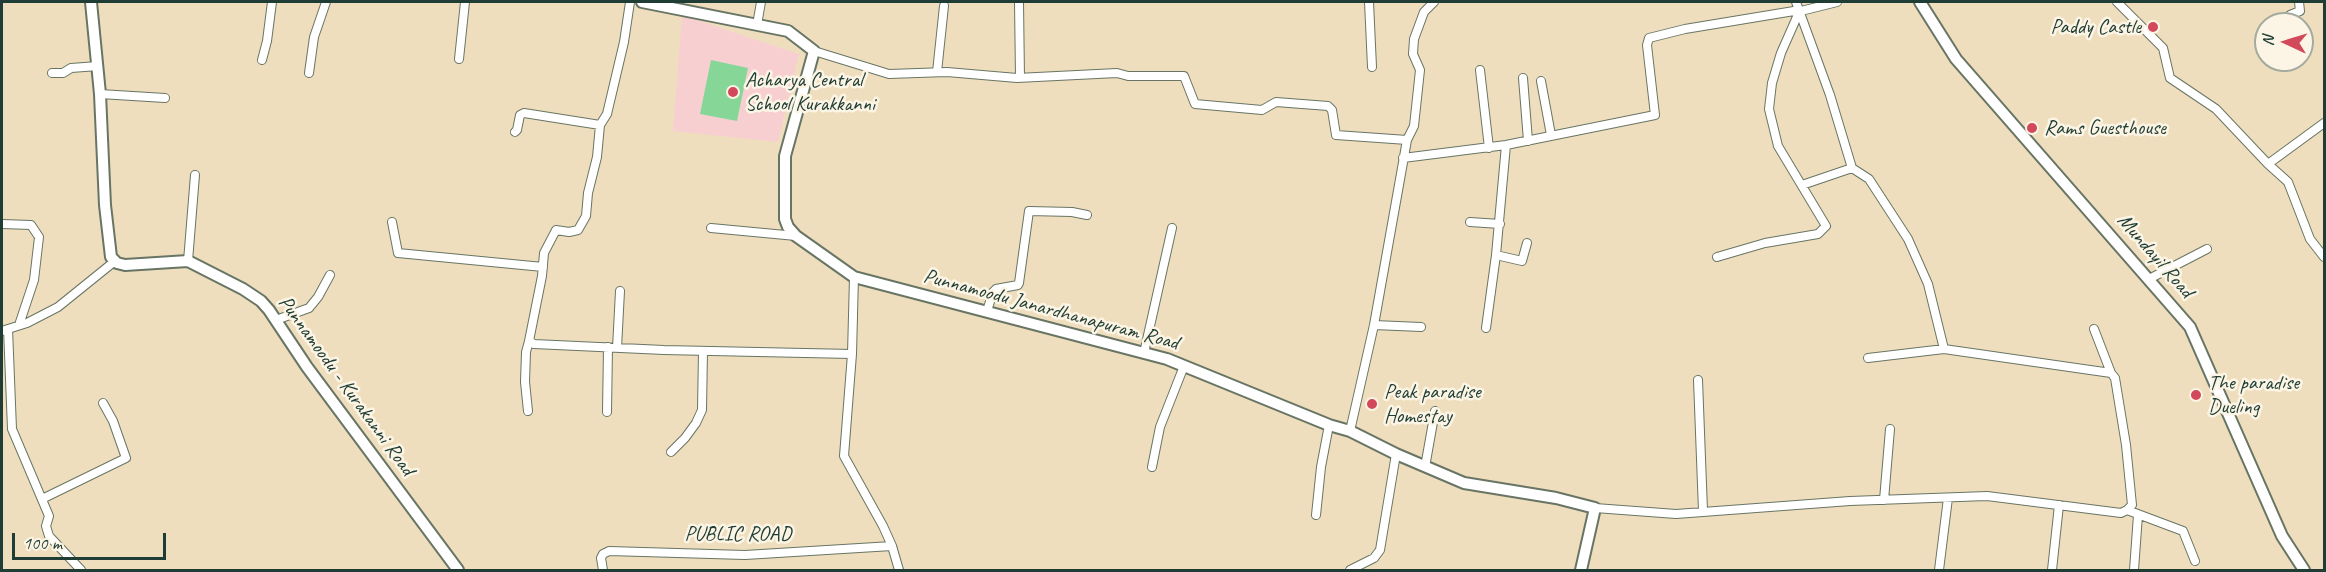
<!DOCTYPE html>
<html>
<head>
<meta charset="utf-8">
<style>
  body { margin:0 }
  #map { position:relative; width:2326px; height:572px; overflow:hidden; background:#efdebd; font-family:Caveat,sans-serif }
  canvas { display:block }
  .frame { position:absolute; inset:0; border:3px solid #1f3d34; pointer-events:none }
  .north { position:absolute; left:2254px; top:12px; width:60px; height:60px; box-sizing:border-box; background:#fcf5e5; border:2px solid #a4ab9e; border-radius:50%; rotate:274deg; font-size:16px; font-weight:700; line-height:24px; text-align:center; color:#1f3d34 }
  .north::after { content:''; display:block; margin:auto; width:21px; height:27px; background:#d1495b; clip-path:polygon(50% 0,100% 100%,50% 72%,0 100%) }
  .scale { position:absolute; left:12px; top:533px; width:154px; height:27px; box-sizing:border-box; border:3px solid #1f3d34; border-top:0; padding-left:8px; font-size:18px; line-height:21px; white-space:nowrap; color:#1f3d34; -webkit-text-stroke:4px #fcf5e5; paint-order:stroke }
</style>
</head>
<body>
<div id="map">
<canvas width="2326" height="572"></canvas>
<div class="frame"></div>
<div class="north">N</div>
<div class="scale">100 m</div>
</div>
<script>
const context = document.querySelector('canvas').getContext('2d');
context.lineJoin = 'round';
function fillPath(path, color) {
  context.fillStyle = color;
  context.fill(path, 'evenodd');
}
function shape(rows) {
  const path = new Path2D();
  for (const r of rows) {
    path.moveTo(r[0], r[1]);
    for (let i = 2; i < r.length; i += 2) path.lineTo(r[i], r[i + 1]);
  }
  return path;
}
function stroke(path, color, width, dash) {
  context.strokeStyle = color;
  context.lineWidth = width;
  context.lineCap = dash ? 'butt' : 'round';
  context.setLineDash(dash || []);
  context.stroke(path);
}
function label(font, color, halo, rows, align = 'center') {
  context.font = font + ' Caveat,sans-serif';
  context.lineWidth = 5;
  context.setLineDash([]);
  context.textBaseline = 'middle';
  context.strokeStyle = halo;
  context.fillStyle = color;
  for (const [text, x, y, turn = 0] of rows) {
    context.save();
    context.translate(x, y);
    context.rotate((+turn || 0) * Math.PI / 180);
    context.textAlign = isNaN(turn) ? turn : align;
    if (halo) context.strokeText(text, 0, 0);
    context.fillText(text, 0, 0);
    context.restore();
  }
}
const built = shape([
  [682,15,799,54,778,142,673,131]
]);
const green = shape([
  [711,60,748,68,737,121,700,114]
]);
const street = shape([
  [630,2,624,42,607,114,600,125,597,157,588,193,586,216,578,230,569,232,556,230,544,253,542,276,529,341,534,344,664,350,852,354],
  [1019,2,1020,78],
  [1369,2,1372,67],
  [1796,2,1830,95,1852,168,1869,179,1908,239,1928,284,1944,349,2111,373,2115,378,2126,445,2132,505,2127,510],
  [2117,2,2163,48,2170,78,2216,109,2268,164,2324,123],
  [1801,11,1837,2],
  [2290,15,2300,11,2299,2],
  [757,25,761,2],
  [814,51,889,74,947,72,1017,78,1117,73,1128,76,1184,76,1195,104,1262,110,1276,102,1328,106,1332,110,1336,135,1407,140],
  [459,59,465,2],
  [262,60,267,41,272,2],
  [1480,70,1489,148],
  [937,72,944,6],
  [52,73,63,73,71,68,98,66],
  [309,73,314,37,326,2],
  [1523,78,1528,141],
  [1541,81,1551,135],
  [100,94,165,98],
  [515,132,517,130,520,115,524,113,600,125],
  [1403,158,1506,145,1655,115,1647,45,1649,38,1685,29,1800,10],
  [2268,164,2288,182,2310,239,2324,257],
  [1802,185,1852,168],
  [392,222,398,253,543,267],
  [1470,222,1500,224],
  [2,224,31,225,39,237,34,280,19,325],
  [711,228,796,236],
  [1496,255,1522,261,1527,243],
  [1717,257,1765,243,1818,234,1826,226,1778,146,1769,109,1772,83,1781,53,1800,10],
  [188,261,195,175],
  [854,277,852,354,844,456,883,526,892,546,899,570],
  [2149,279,2207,249],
  [987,311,993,292,996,289,1018,285,1019,283,1029,211,1072,212,1087,215],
  [276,320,309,308,318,297,330,275],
  [1374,325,1421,327],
  [1486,328,1496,255,1506,145],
  [8,329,27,323,58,307,115,261],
  [2094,329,2111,373],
  [2,331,8,329,12,429,49,516,46,526,49,536,81,570],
  [617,348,620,291],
  [1144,353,1172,228],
  [1868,358,1944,349],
  [1698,380,1703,511],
  [528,411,525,382,526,352,529,341],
  [607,412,608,347],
  [1350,431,1374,325,1407,140,1414,126,1420,70,1413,54,1414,39,1424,12,1434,2],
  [671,452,685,438,696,423,702,410,703,351],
  [1152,467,1160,427,1184,366],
  [1425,467,1435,411],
  [42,499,126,458,113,421,103,403],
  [1884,500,1890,429],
  [1595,508,1676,514,1850,501,1987,496,2121,513,2127,510,2183,531,2195,561],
  [1316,515,1321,467,1329,425],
  [603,570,601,558,603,554,609,551,745,555,892,546],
  [1350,570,1374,558,1380,550,1396,454],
  [1939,570,1948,498],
  [2052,570,2059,505],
  [2134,570,2138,515]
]);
const secondary = shape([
  [91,2,100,94,105,205,111,257,117,263,125,265,188,261,243,289,261,301,269,310,307,367,458,570],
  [642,2,788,31,814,51,785,156,785,219,788,227,796,236,854,277,1167,359,1329,425,1350,431,1396,454,1464,483,1556,498,1595,508,1581,570],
  [1920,2,1956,59,2190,327,2282,536,2304,570]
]);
const markers = [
  [2153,27,6,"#d1495b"],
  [733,92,6,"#d1495b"],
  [2032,128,6,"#d1495b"],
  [2196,395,6,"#d1495b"],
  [1372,404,6,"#d1495b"]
];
const poiNames = [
  ["Paddy Castle",2141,27,"right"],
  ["Acharya Central",745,80],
  ["School Kurakkanni",745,104],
  ["Rams Guesthouse",2044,128],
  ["The paradise",2208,383],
  ["Dueling",2208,407],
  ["Peak paradise",1384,392],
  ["Homestay",1384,416]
];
const streetNames = [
  ["Mundayil Road",2155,256,49],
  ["Punnamoodu Janardhanapuram Road",1051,310,15],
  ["Punnamoodu - Kurakanni Road",346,386,54],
  ["PUBLIC ROAD",738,534]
];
fillPath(built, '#f7cfd1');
fillPath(green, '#86d797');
stroke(street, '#687564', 10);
stroke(secondary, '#687564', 14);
stroke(street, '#fff', 8);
stroke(secondary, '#fff', 10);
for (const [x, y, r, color] of markers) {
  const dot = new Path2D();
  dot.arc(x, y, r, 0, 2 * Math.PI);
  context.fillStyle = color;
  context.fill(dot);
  stroke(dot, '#fcf5e5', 2);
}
label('21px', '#1f3d34', '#fcf5e5', poiNames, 'left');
label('21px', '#1f3d34', '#fcf5e5', streetNames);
</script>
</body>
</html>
